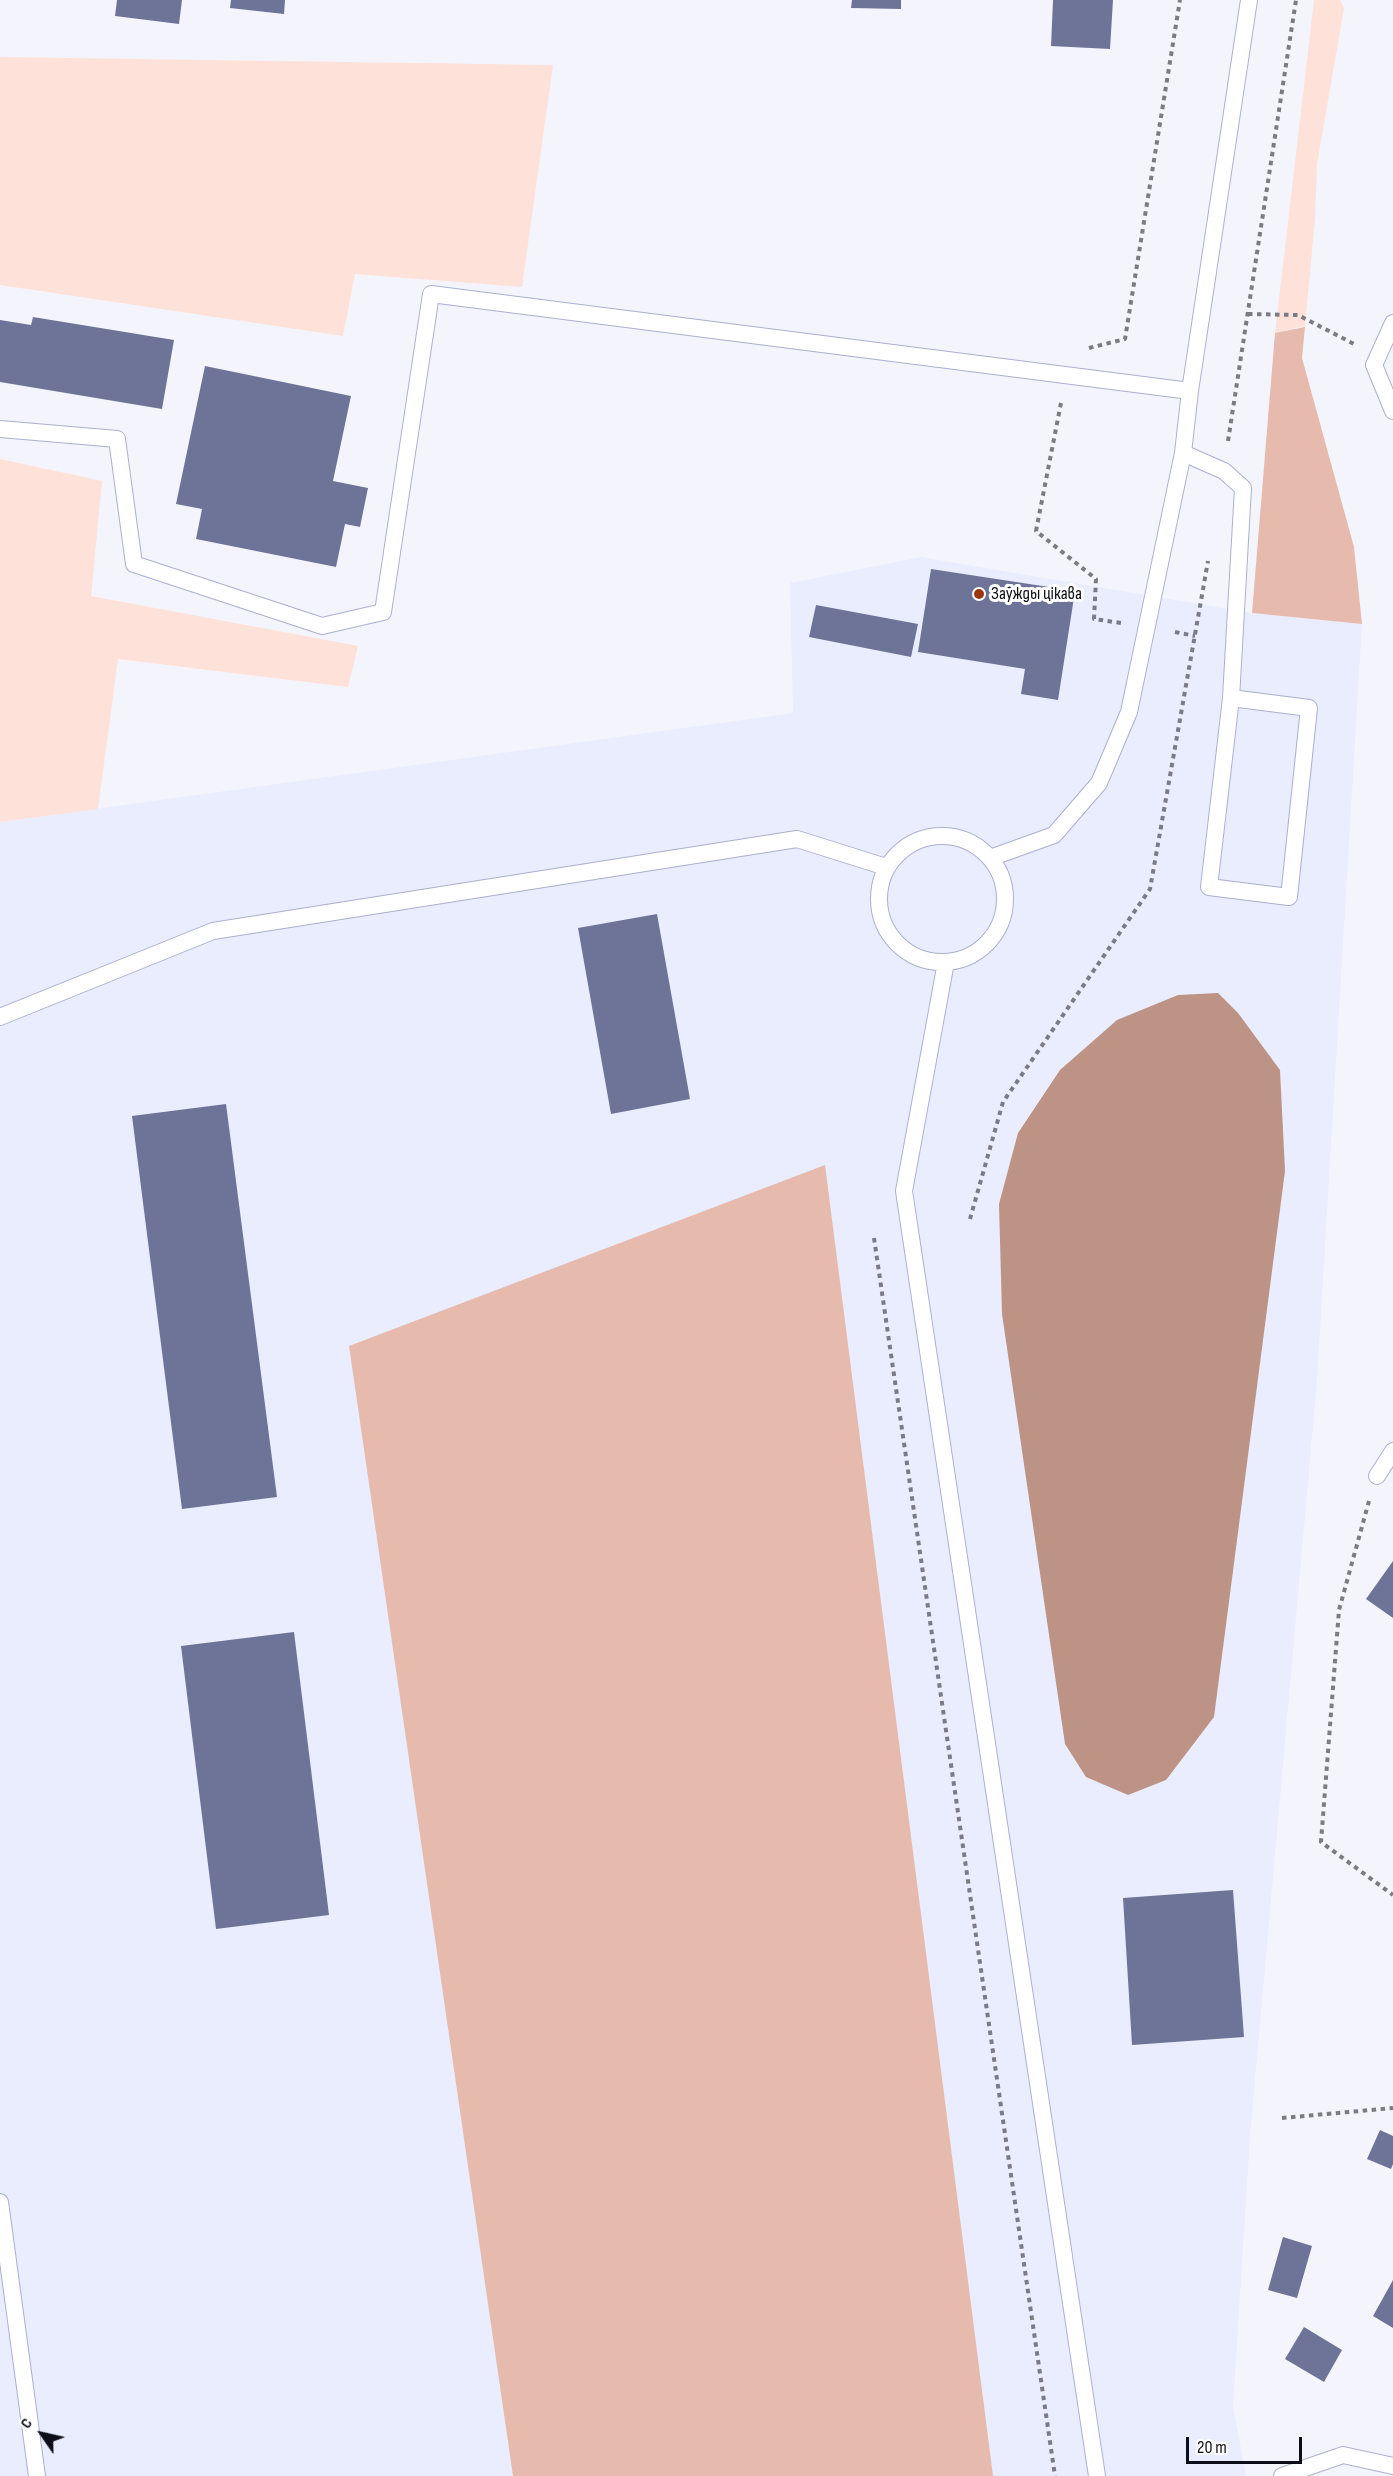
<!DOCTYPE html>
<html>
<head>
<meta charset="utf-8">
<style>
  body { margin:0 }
  #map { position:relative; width:1393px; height:2476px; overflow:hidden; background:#f4f5fc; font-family:"Sofia Sans Condensed",sans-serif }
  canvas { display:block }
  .north { position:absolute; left:12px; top:2404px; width:60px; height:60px; -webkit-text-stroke:4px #fff; paint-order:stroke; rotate:304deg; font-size:16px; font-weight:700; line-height:24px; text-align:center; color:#0d0e19 }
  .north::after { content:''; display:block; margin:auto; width:21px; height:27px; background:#0d0e19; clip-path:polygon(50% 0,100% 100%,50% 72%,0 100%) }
  .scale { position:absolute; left:1186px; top:2437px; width:116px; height:27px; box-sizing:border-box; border:3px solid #0d0e19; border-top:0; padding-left:8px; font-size:18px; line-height:21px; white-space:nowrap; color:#0d0e19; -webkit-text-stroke:4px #fff; paint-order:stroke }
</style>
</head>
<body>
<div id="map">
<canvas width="1393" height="2476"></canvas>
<div class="north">С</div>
<div class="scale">20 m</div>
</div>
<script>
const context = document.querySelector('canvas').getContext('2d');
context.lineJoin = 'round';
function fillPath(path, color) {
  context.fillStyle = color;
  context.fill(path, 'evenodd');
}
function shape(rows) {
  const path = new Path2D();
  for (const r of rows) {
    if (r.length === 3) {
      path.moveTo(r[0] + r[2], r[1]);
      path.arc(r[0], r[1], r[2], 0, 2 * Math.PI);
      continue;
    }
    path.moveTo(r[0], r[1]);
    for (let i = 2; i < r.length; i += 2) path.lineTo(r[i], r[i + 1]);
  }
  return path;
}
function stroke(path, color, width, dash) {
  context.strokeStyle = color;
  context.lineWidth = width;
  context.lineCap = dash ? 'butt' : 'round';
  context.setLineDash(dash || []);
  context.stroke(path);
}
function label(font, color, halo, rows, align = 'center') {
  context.font = font + ' "Sofia Sans Condensed",sans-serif';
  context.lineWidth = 6;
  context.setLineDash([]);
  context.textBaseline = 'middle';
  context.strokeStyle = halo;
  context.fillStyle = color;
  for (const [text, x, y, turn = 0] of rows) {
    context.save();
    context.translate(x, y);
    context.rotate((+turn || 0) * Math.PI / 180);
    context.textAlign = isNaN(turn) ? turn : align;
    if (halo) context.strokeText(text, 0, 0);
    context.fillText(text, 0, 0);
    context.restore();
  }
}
const built = shape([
  [921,557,1252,613,1362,624,1317,1381,1250,2137,1233,2406,1246,2476,0,2476,0,822,793,713,790,583]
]);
const green = shape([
  [1314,0,1340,0,1344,8,1317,164,1315,219,1305,326,1275,333],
  [0,57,553,65,522,287,355,274,343,336,0,285],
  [0,459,102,481,91,596,358,646,348,687,118,659,98,809,0,822]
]);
const forest = shape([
  [1305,327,1302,358,1354,547,1362,624,1252,613,1275,333],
  [825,1165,993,2476,513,2476,349,1346]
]);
const water = shape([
  [1218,993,1238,1013,1280,1070,1285,1171,1214,1717,1166,1780,1128,1795,1086,1777,1065,1744,1002,1314,999,1204,1018,1133,1060,1070,1117,1020,1178,995]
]);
const building = shape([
  [117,0,182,0,179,24,115,16],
  [231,0,285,0,284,14,230,8],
  [852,0,901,0,901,9,851,8],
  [1053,0,1113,0,1110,49,1051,46],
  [33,317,174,340,162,409,0,382,0,320,31,325],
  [205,366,351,396,333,481,368,488,360,527,345,524,336,567,196,539,202,509,176,504],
  [931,569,1075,591,1058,700,1021,694,1025,669,918,652],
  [816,605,918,624,911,657,809,637],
  [657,914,690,1099,611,1114,578,928],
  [226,1104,277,1497,182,1509,132,1116],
  [1393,1561,1393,1618,1366,1599],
  [294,1632,329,1915,216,1929,181,1646],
  [1233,1890,1244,2037,1132,2045,1123,1898],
  [1380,2130,1393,2136,1393,2164,1391,2169,1367,2159],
  [1283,2237,1312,2246,1297,2298,1268,2290],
  [1393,2280,1393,2328,1373,2316],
  [1304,2327,1342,2350,1324,2382,1285,2359]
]);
const path = shape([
  [1248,314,1298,315,1354,344],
  [1089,348,1125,339,1180,0],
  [1061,403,1036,531,1096,579,1094,619,1121,623],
  [1228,441,1296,0],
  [1175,632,1195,636],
  [970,1219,1003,1102,1150,889,1208,561],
  [874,1238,1055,2476],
  [1369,1501,1339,1610,1321,1842,1393,1895],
  [1282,2118,1393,2108]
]);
const lane = shape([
  [1393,323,1374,365,1393,411],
  [0,429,117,439,134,564,322,626,383,612,431,294,1190,391],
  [1183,453,1224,471,1243,488,1231,698,1209,887,1289,897,1309,708,1231,698],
  [942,899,63],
  [990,858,1054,835,1099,783,1129,712,1183,453,1190,391,1249,0],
  [946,962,904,1191,1097,2476],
  [0,1017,213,931,797,839,886,867],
  [1377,1476,1393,1451],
  [0,2202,37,2476],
  [1282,2476,1343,2455,1393,2466]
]);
const markers = [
  [979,594,6,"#9b3511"]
];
const poiNames = [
  ["Заўжды цікава",991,594]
];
fillPath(built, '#eaedfe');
fillPath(green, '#fee1d8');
fillPath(forest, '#e6baac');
fillPath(water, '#bd9386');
fillPath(building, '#6e7497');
stroke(lane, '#aab0d0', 18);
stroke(path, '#7a7b84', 4, [4.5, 4.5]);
stroke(lane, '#fff', 16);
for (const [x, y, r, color] of markers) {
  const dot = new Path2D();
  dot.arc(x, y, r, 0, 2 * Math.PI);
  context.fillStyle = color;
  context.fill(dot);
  stroke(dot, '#fff', 2);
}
label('18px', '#0d0e19', '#fff', poiNames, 'left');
</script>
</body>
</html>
